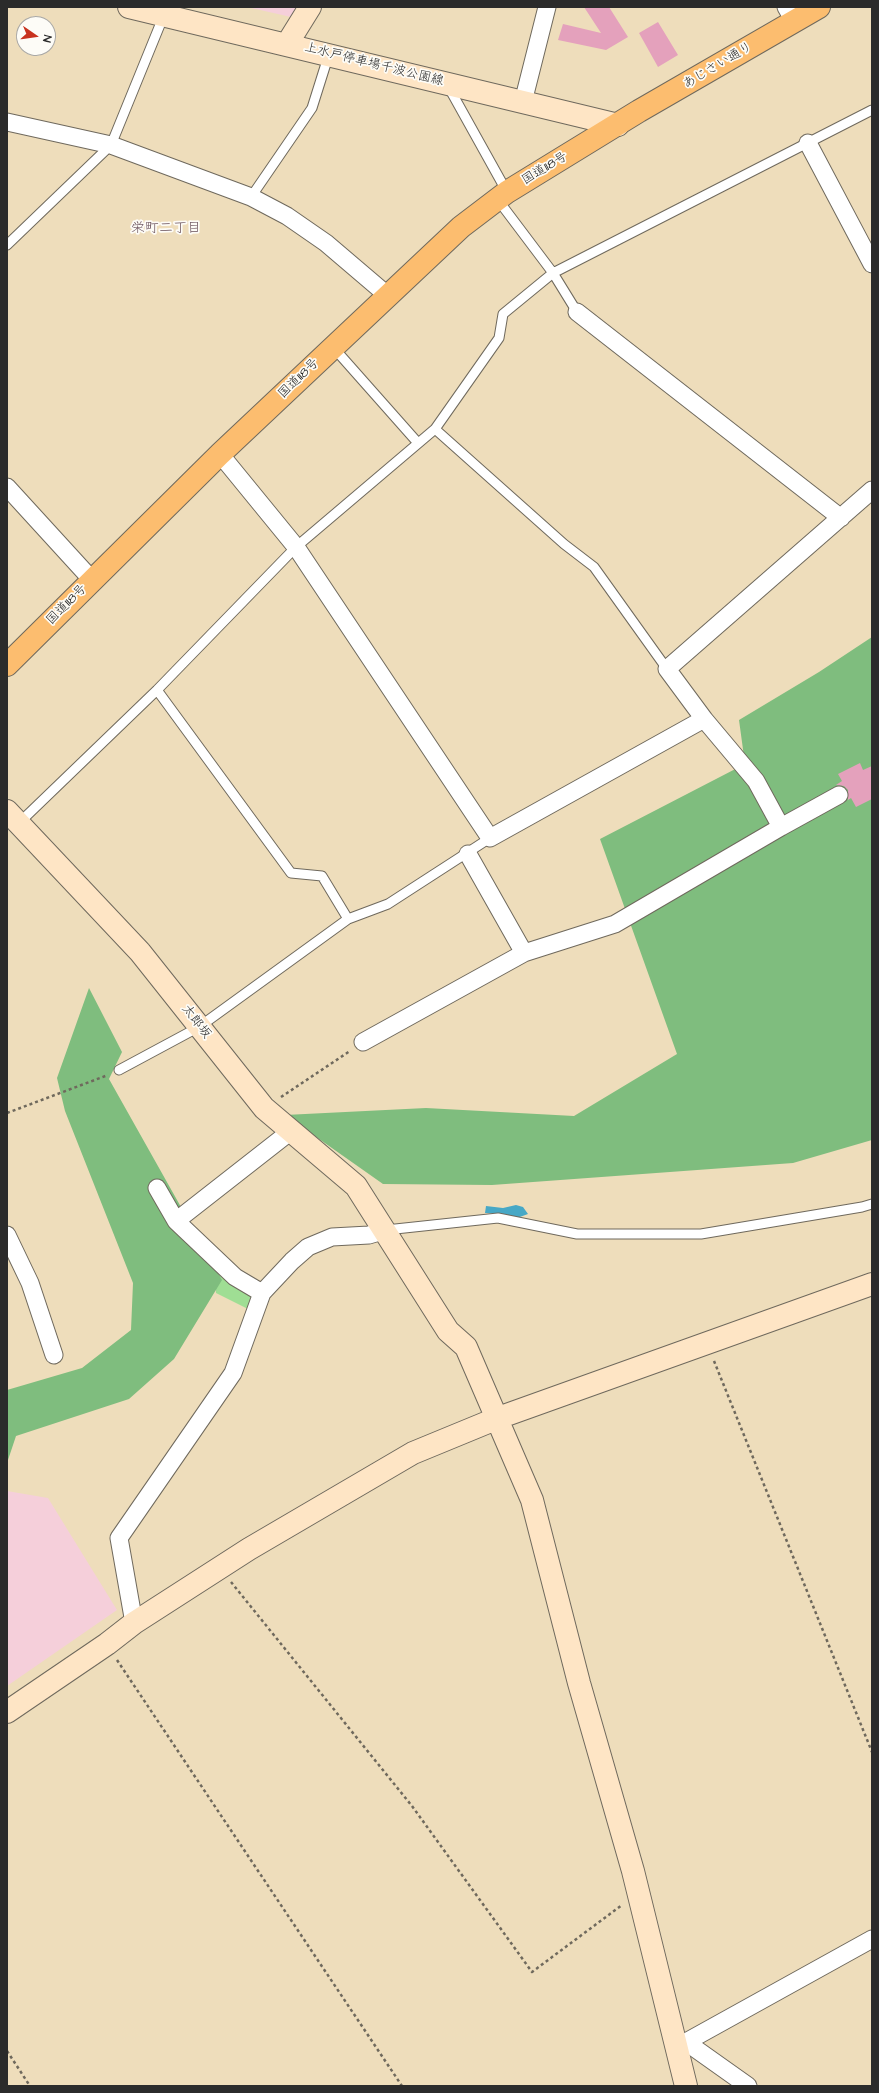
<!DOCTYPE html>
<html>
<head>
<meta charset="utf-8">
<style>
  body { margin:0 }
  #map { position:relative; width:879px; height:2093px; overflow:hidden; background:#edb; font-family:"Architects Daughter",sans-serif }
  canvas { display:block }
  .frame { position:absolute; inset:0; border:8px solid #2b2b2b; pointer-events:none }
  .north { position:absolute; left:16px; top:16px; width:40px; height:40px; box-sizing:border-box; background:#fdfcf7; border:1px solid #a9a8a5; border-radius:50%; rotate:103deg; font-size:11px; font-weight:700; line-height:16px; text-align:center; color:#2b2b2b }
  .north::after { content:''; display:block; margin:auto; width:14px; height:18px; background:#c8321e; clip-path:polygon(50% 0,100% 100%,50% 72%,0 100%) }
</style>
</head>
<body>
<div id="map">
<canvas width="879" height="2093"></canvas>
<div class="frame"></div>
<div class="north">N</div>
</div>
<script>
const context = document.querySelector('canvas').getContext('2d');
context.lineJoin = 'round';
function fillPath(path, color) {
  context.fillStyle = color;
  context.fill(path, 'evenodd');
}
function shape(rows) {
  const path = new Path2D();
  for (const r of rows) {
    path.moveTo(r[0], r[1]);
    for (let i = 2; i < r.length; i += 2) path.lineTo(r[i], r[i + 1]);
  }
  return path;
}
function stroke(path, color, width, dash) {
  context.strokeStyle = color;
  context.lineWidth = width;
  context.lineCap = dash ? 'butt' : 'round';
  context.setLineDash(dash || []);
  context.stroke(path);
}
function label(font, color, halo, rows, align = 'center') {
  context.font = font + ' "Architects Daughter","Klee One",sans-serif';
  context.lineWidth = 3.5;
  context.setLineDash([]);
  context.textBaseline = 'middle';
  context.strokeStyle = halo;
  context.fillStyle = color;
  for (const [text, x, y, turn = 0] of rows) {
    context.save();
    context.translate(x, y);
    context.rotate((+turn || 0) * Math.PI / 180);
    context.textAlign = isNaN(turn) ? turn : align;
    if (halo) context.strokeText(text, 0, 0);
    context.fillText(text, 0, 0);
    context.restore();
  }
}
const built = shape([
  [247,7,298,7,291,17],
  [7,1491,48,1498,117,1610,7,1686]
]);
const green = shape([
  [213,1261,259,1294,252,1311,216,1293]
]);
const forest = shape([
  [872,637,872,1140,793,1163,492,1185,383,1184,285,1115,426,1108,574,1116,677,1054,600,839,745,764,739,720,819,672],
  [89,988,122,1052,109,1079,222,1280,174,1359,129,1399,16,1436,7,1463,7,1390,82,1368,131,1330,133,1283,65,1111,57,1078]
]);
const water = shape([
  [516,1205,523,1207,528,1214,517,1218,505,1214,485,1213,486,1206,503,1208]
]);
const building = shape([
  [584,7,609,7,628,37,606,50,558,40,563,24,601,33],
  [658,22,678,55,658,67,639,33],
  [860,763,863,770,872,766,872,799,856,807,851,798,848,800,848,790,844,786,836,785,842,781,838,774]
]);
const path = shape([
  [281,1097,350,1051],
  [7,1113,108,1075],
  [714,1361,872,1752],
  [231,1582,412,1806,532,1972,622,1905],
  [117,1660,402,2086],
  [7,2051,30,2086]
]);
const lane = shape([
  [448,86,507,192],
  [251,197,312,108,329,54],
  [498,200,553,273,577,312],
  [7,245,111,145,164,15],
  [333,347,418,443],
  [435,429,564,544,594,567,667,669],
  [157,690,291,873,322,876,348,919],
  [19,823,157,690,296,547,435,429,499,338,503,314,553,273,872,110],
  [119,1070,199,1027,348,919,388,904,490,838],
  [386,1230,498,1218,577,1234,701,1234,862,1207,872,1204]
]);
const street = shape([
  [786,7,794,21],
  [523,102,547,7],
  [7,122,111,145,251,197,287,216,326,243,387,295],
  [808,143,872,264],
  [577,312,841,518],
  [220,454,296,547,490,838,704,719,667,669,872,490],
  [7,487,92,580],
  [704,719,756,781,781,827],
  [468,854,524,953],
  [363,1042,524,953,615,924,781,827,839,795],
  [157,1188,176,1221,235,1277,262,1293],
  [176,1221,291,1131],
  [7,1235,30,1283,54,1355],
  [134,1623,119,1538,233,1373,262,1293,292,1261,308,1247,332,1237,369,1235,386,1230],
  [686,2042,748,2086],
  [677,2045,686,2042,872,1939]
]);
const secondary = shape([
  [129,7,618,125],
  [287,44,310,7],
  [7,811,140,952,264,1108,356,1186,448,1331,466,1347,532,1500,579,1683,633,1871,686,2086],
  [7,1712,107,1644,134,1623,249,1549,413,1453,498,1418,872,1284]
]);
const highway = shape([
  [7,665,220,454,461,227,507,192,639,111,819,7]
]);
const streetNames = [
  ["上水戸停車場千波公園線",374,65,14],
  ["あじさい通り",718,66,-31],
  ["国道118号",545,169,-31],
  ["国道118号",299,379,-44],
  ["国道118号",67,605,-45],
  ["太郎坂",196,1022,52]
];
const neighbourhoodNames = [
  ["栄町二丁目",166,229]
];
fillPath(built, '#f5cfda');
fillPath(green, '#9fde94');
fillPath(forest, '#7fbd7e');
fillPath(water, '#47a8c6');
fillPath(building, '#e4a1bc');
stroke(lane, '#6f695d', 11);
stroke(street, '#6f695d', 19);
stroke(secondary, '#6f695d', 24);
stroke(highway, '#6f695d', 24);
stroke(path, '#6f695d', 2.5, [3, 3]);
stroke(lane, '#fff', 9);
stroke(street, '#fff', 17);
stroke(secondary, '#fee5c5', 22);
stroke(highway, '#fcbd6f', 22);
label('13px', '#2b2b2b', '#fdfcf7', streetNames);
label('14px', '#6c545e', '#fdfcf7', neighbourhoodNames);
</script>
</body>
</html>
